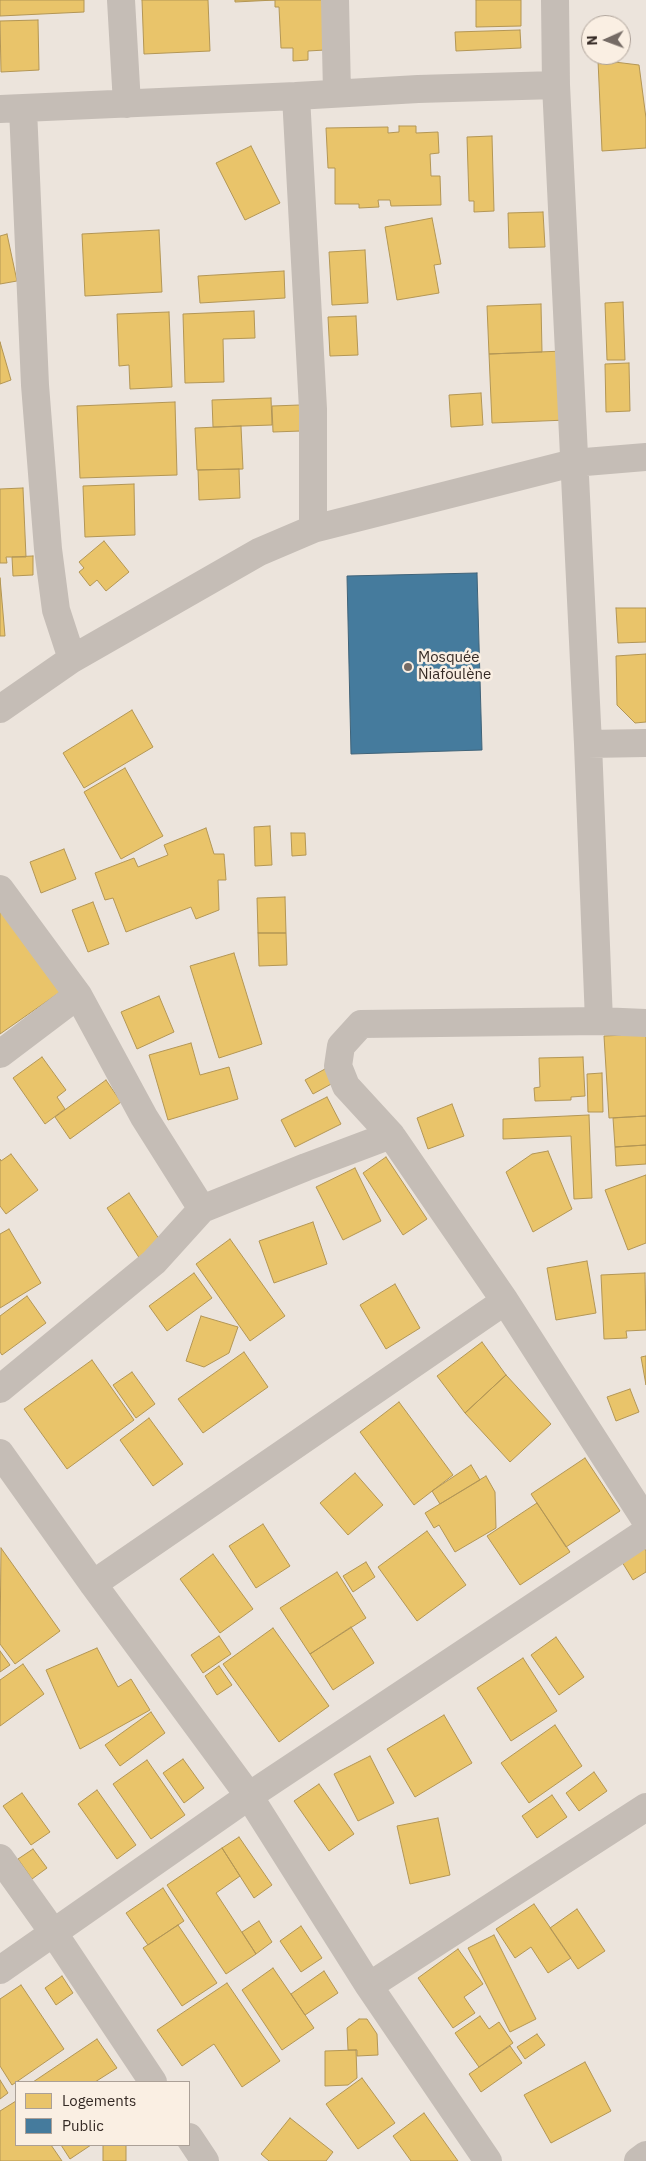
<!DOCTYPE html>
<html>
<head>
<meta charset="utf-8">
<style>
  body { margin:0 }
  #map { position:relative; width:646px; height:2161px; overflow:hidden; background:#ece4dc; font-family:"IBM Plex Sans",sans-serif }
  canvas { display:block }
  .legend { position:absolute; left:15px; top:2081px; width:175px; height:65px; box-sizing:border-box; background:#faefe3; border:1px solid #aba097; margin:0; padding:6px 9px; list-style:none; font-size:15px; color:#352a25 }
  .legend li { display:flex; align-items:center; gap:10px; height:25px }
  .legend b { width:25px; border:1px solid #aba097 }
  .north { position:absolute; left:581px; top:15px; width:50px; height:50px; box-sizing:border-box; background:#faefe3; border:1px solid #aba097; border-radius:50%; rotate:268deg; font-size:14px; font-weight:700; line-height:20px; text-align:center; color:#352a25 }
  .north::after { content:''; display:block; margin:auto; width:18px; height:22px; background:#756b65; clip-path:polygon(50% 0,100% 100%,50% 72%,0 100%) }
</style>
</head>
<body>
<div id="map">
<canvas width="646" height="2161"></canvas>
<ul class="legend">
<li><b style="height:14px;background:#e9c46a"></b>Logements</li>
<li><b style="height:14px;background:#457b9d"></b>Public</li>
</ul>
<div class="north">N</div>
</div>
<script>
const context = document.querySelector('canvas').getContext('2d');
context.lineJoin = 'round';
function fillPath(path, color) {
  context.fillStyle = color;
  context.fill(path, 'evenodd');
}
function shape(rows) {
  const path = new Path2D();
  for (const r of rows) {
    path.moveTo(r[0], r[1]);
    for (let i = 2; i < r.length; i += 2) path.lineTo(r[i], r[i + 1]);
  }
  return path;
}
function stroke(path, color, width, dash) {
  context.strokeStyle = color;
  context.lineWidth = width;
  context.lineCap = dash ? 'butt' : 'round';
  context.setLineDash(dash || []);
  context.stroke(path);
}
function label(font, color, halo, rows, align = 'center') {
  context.font = font + ' "IBM Plex Sans",sans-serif';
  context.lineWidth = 5;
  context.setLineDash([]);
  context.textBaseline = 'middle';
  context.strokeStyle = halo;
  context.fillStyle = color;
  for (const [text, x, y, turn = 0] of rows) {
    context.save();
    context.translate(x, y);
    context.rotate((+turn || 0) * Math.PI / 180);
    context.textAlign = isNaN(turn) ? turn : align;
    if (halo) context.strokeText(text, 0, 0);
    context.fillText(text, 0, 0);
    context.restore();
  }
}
const homes = shape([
  [0,0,84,0,84,12,0,16,0,0],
  [142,0,208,0,210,51,144,54,142,0],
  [235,0,324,0,325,50,308,51,308,60,293,61,293,48,281,48,279,7,275,7,275,0,235,2,235,0],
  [476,0,521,0,521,26,476,27,476,0],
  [38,20,39,70,1,72,0,21,38,20],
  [520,30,521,48,456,51,455,32,520,30],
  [598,60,639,65,646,118,646,148,602,151,598,60],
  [399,126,416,126,416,133,438,132,439,153,430,154,431,176,440,176,441,205,391,206,390,200,378,200,379,207,359,208,359,204,335,204,335,168,328,168,326,128,388,127,388,133,399,132,399,126],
  [492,136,494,211,474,212,474,201,469,201,467,137,492,136],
  [251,146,280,203,245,220,216,163,251,146],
  [543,212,545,247,509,248,508,213,543,212],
  [432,218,441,264,434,265,439,293,397,300,385,227,432,218],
  [159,230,162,292,85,296,82,234,159,230],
  [7,234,17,281,0,284,0,236,7,234],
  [365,250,368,303,332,305,329,252,365,250],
  [284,271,285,298,200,303,198,276,284,271],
  [623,302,625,360,607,360,605,303,623,302],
  [541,304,542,352,489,354,487,306,541,304],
  [254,311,255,338,223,339,224,382,185,383,183,314,254,311],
  [169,312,172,387,130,389,129,365,119,366,117,314,169,312],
  [356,316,358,355,330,356,328,317,356,316],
  [0,342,11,380,0,384,0,342],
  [564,351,567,420,492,423,489,354,564,351],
  [629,363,630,411,606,412,605,364,629,363],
  [481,393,483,425,451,427,449,395,481,393],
  [271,398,272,425,213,427,212,400,271,398],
  [175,402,177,475,80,478,77,406,175,402],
  [300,405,301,431,273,432,272,406,300,405],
  [241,426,243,469,197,470,195,428,241,426],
  [239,469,240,498,199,500,198,470,239,469],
  [134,484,135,535,85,537,83,486,134,484],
  [23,488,26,557,6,557,7,563,0,563,0,489,23,488],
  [104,541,129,572,106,591,97,580,90,586,79,572,84,568,79,562,104,541],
  [33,556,33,575,13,576,12,557,33,556],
  [0,578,5,636,0,636,0,578],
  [616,608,646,608,646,642,618,643,616,608],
  [646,654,646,722,635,723,617,705,616,656,646,654],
  [132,710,153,747,84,788,63,753,132,710],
  [125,768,163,836,121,859,84,792,125,768],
  [270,826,272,865,255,866,254,827,270,826],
  [206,828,214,854,224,854,226,880,218,880,219,910,196,919,191,907,126,932,113,898,105,900,95,873,134,858,138,867,168,855,164,845,206,828],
  [291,833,305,833,306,855,292,856,291,833],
  [64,849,76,879,41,893,30,862,64,849],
  [285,897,286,933,258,933,257,898,285,897],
  [0,899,63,990,0,1034,0,899],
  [93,902,109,944,88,952,72,910,93,902],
  [258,933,286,933,287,965,259,966,258,933],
  [234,953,262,1044,219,1058,190,966,234,953],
  [159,996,174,1032,137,1049,121,1012,159,996],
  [646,1034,646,1116,609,1118,604,1036,646,1034],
  [191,1043,200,1075,229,1067,238,1099,168,1120,149,1055,191,1043],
  [42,1057,66,1090,57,1097,65,1109,45,1124,13,1078,42,1057],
  [583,1057,585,1096,571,1097,571,1100,535,1101,534,1088,540,1087,539,1058,583,1057],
  [325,1069,333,1083,313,1094,305,1080,325,1069],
  [602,1073,603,1112,588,1112,587,1074,602,1073],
  [106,1080,121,1102,70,1139,55,1117,106,1080],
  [327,1097,341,1124,295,1147,281,1120,327,1097],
  [452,1104,464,1136,428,1149,417,1118,452,1104],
  [589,1115,592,1198,574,1199,571,1136,503,1139,503,1119,589,1115],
  [646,1116,646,1145,615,1147,613,1118,646,1116],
  [646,1145,646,1164,616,1166,615,1147,646,1145],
  [548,1151,572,1209,533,1232,506,1172,532,1154,548,1151],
  [11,1154,38,1190,6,1214,0,1206,0,1159,1,1161,11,1154],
  [386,1157,427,1219,403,1235,363,1173,386,1157],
  [355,1168,381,1221,343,1240,316,1187,355,1168],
  [646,1175,646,1243,628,1250,605,1190,646,1175],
  [129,1193,163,1245,140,1259,107,1208,129,1193],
  [313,1222,327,1264,274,1283,259,1241,313,1222],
  [9,1229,41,1283,0,1308,0,1234,9,1229],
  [230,1239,285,1316,250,1341,196,1264,230,1239],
  [587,1261,596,1313,556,1320,547,1268,587,1261],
  [194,1273,212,1298,167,1331,149,1306,194,1273],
  [645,1273,646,1330,626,1331,627,1338,604,1339,601,1275,645,1273],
  [395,1284,420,1328,386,1349,360,1305,395,1284],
  [27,1296,46,1323,2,1355,0,1352,0,1316,27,1296],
  [201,1316,238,1327,229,1353,204,1367,186,1361,201,1316],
  [482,1342,506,1375,465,1413,437,1376,482,1342],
  [244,1352,268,1387,203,1433,178,1399,244,1352],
  [646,1356,646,1385,641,1357,646,1356],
  [92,1360,134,1420,67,1469,24,1409,92,1360],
  [132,1372,155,1404,136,1418,113,1385,132,1372],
  [506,1375,551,1424,510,1462,465,1413,506,1375],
  [630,1389,639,1412,616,1421,607,1397,630,1389],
  [399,1402,453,1475,414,1505,360,1432,399,1402],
  [149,1418,183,1464,153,1486,120,1440,149,1418],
  [585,1458,620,1511,566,1547,531,1494,585,1458],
  [471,1465,480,1480,440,1504,432,1491,471,1465],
  [355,1473,383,1505,348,1535,320,1503,355,1473],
  [486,1476,495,1492,496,1528,455,1552,439,1525,434,1528,425,1513,486,1476],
  [537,1503,570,1552,520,1585,487,1536,537,1503],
  [263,1524,290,1566,256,1588,229,1546,263,1524],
  [427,1531,466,1585,417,1621,378,1567,427,1531],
  [642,1544,646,1551,646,1572,633,1580,619,1557,642,1544],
  [1,1548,60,1631,15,1664,0,1644,1,1548],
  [213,1554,253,1609,220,1633,180,1579,213,1554],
  [366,1562,375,1577,353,1592,343,1576,366,1562],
  [337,1572,366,1618,310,1654,280,1608,337,1572],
  [351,1627,374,1663,333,1690,310,1654,351,1627],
  [273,1628,329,1706,279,1742,223,1664,273,1628],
  [219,1636,231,1654,203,1673,191,1655,219,1636],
  [556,1637,584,1677,559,1695,531,1655,556,1637],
  [97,1648,118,1687,131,1679,150,1710,80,1749,46,1670,97,1648],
  [0,1651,10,1665,0,1672,0,1651],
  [523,1658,557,1711,511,1741,477,1688,523,1658],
  [23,1664,44,1694,0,1726,0,1680,23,1664],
  [219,1666,232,1685,217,1695,205,1676,219,1666],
  [151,1712,165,1733,120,1766,105,1745,151,1712],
  [444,1715,472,1763,415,1797,387,1749,444,1715],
  [555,1725,582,1766,529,1803,501,1763,555,1725],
  [370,1756,394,1803,358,1821,334,1774,370,1756],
  [183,1759,204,1788,184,1803,163,1773,183,1759],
  [147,1760,185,1815,151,1839,113,1784,147,1760],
  [594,1772,607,1791,579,1811,566,1793,594,1772],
  [319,1784,354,1834,329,1851,294,1801,319,1784],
  [97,1790,136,1845,117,1859,78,1804,97,1790],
  [22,1793,50,1832,31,1845,3,1806,22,1793],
  [552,1795,567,1817,537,1838,522,1816,552,1795],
  [438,1818,450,1875,410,1884,397,1826,438,1818],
  [239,1837,272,1885,254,1898,222,1848,239,1837],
  [222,1848,240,1876,216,1893,256,1954,226,1974,167,1885,222,1848],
  [33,1849,47,1868,32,1879,18,1859,33,1849],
  [163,1888,184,1921,148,1945,126,1913,163,1888],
  [534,1904,571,1958,548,1973,531,1947,515,1958,496,1929,534,1904],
  [577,1909,605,1951,578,1969,550,1928,577,1909],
  [259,1921,272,1942,256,1954,242,1932,259,1921],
  [178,1925,217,1983,182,2006,143,1948,178,1925],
  [301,1926,322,1958,301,1972,280,1941,301,1926],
  [494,1935,536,2019,510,2032,468,1948,494,1935],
  [458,1949,483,1984,464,1997,475,2013,453,2028,418,1978,458,1949],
  [273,1968,314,2028,282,2050,242,1990,273,1968],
  [324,1971,338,1993,305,2015,291,1994,324,1971],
  [62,1976,73,1993,56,2005,45,1988,62,1976],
  [227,1983,280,2061,242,2087,214,2044,182,2066,157,2030,227,1983],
  [21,1985,64,2049,12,2085,0,2066,0,1999,21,1985],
  [480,2016,489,2029,499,2022,513,2043,479,2067,455,2033,480,2016],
  [359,2019,367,2019,377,2034,378,2055,357,2056,357,2050,348,2050,347,2028,359,2019],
  [537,2034,545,2045,525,2059,517,2047,537,2034],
  [97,2039,117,2068,95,2082,33,2082,97,2039],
  [510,2046,522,2063,481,2092,469,2074,510,2046],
  [356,2050,357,2078,348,2085,325,2086,325,2051,356,2050],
  [585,2062,611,2111,551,2143,524,2095,585,2062],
  [362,2078,395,2123,358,2149,326,2104,362,2078],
  [0,2080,8,2093,0,2099,0,2080],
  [16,2101,16,2145,51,2145,62,2161,0,2161,0,2111,16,2101],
  [424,2113,458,2161,411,2161,393,2136,424,2113],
  [290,2118,333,2152,326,2161,269,2161,261,2154,290,2118],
  [61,2145,91,2145,70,2159,61,2145],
  [103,2145,126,2145,126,2161,103,2161,103,2145]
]);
const public = shape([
  [477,573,482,750,351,754,347,576,477,573]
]);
const minor = shape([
  [121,0,127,104],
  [335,0,337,93],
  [555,0,556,85,588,744,599,1021],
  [296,96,313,409,313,529],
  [0,109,296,96,418,89,556,85],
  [23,109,35,385,48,549,56,610,72,659],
  [0,709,72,659,259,552,313,529,573,463,646,457],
  [588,744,646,743],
  [0,889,78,995,144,1117,202,1209],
  [646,1023,599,1021,361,1024,341,1046,338,1066,346,1086,391,1135,505,1301,646,1521],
  [0,1054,78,995],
  [0,1389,154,1262,202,1209,306,1167,391,1135],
  [0,1453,93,1584,249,1796,369,1986,488,2161],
  [93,1584,505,1301],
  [0,1858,53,1932,153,2082],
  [0,1970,249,1796,646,1532],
  [369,1986,646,1807],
  [189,2137,205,2161],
  [638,2161,646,2155]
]);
const markers = [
  [408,667,5,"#756b65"]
];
const poiNames = [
  ["Mosquée",418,658],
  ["Niafoulène",418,675]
];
fillPath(homes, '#e9c46a');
stroke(homes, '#b39655', 1);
fillPath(public, '#457b9d');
stroke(public, '#406379', 1);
stroke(minor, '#c5bdb6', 28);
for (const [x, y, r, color] of markers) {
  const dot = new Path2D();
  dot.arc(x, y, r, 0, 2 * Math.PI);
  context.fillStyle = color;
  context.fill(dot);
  stroke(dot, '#faefe3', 2);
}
label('15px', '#352a25', '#faefe3', poiNames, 'left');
</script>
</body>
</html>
